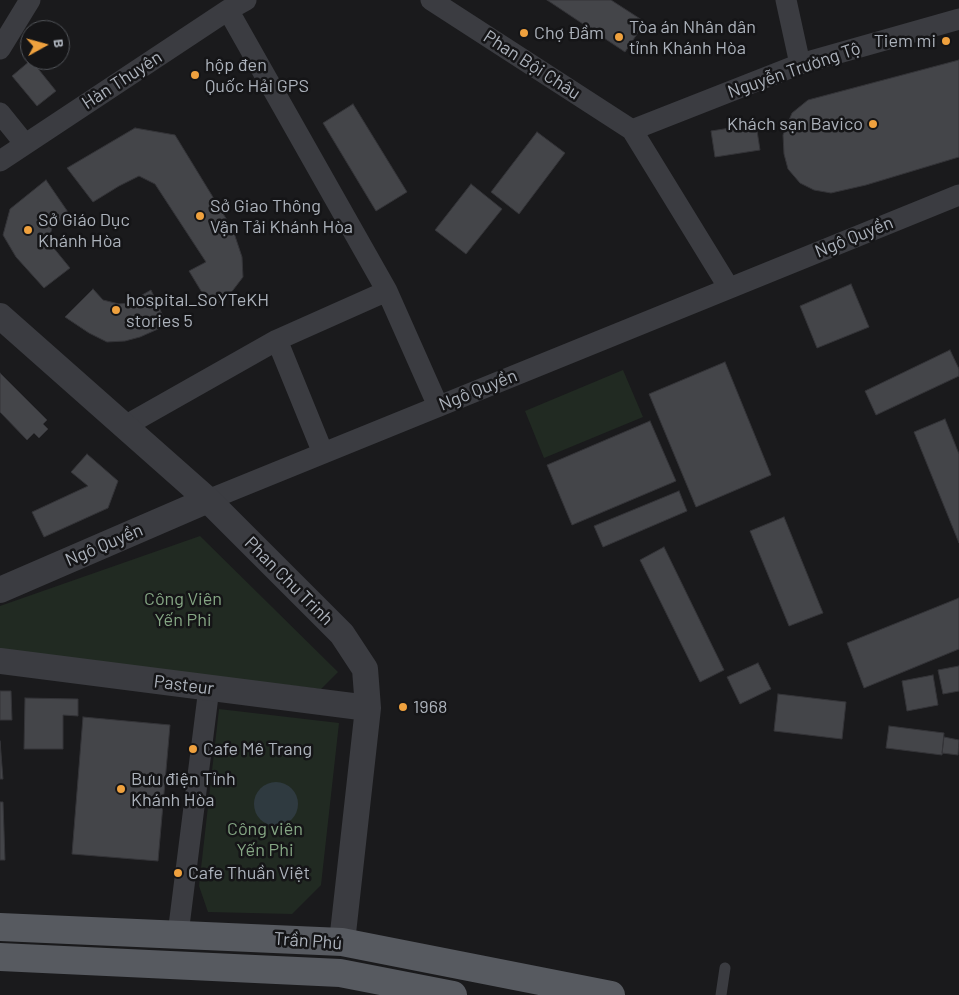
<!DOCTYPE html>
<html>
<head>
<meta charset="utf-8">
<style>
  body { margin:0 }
  #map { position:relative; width:959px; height:995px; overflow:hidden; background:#1a1a1c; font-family:Barlow,sans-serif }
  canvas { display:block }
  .north { position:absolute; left:20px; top:20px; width:50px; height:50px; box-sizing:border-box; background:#151517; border:1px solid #515459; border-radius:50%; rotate:83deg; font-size:14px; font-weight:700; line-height:20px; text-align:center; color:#acb2bb }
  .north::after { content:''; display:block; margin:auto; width:18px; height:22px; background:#efa13e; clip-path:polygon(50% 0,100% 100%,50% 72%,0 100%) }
</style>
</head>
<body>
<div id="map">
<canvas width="959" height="995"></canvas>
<div class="north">B</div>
</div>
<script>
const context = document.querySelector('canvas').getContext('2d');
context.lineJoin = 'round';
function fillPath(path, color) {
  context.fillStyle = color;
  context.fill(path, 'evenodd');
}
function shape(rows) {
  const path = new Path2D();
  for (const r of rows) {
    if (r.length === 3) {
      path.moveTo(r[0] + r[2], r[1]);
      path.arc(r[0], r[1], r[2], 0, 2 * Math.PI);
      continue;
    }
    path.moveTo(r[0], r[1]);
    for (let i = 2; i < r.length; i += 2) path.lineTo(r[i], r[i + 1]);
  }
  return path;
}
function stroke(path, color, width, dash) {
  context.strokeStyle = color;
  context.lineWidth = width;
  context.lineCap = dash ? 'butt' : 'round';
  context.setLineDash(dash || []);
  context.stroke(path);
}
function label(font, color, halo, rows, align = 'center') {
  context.font = font + ' Barlow,sans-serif';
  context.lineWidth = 5;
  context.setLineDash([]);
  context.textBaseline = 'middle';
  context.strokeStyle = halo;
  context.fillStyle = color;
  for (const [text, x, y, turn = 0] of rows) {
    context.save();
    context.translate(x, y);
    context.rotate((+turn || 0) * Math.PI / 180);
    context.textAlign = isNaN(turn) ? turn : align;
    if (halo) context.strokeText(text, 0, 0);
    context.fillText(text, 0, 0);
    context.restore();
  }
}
const green = shape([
  [623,370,643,417,544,458,525,411],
  [200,536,338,672,321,689,0,652,0,606],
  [219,709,339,723,321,885,292,914,208,912,199,886]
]);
const water = shape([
  [276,804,22]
]);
const building = shape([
  [547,0,611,0,645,22,625,52,547,0],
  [31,60,56,91,37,106,12,76,31,60],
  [959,60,959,157,866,185,831,193,814,190,800,183,788,169,784,154,783,135,792,113,808,100,959,60],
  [353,104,407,192,376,211,323,123,353,104],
  [756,124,760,150,715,157,711,131,756,124],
  [135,128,175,135,233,230,242,257,243,277,230,294,212,309,189,271,206,262,155,184,139,176,119,186,93,202,67,168,135,128],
  [537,132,565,153,519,214,491,192,537,132],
  [46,180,70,215,53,225,48,241,70,268,44,288,16,257,3,235,10,209,46,180],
  [471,184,502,209,466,254,435,230,471,184],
  [851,284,869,327,817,348,800,306,851,284],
  [93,289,103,300,119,304,128,303,151,290,167,325,140,337,125,341,107,342,89,333,65,317,93,289],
  [950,350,959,369,959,376,876,415,865,391,950,350],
  [725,362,771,475,696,507,649,394,725,362],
  [0,373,47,420,43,424,48,429,39,438,34,433,27,440,0,412,0,373],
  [945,419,959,454,959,543,914,432,945,419],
  [650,421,676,481,572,525,547,465,650,421],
  [87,454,118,481,108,508,44,537,32,512,88,486,71,472,87,454],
  [679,491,687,511,603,547,594,526,679,491],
  [784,517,823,613,789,626,750,531,784,517],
  [664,547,724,670,700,682,640,560,664,547],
  [959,598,959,649,864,688,847,643,959,598],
  [758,663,771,689,740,704,727,677,758,663],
  [959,666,959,691,943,694,938,670,959,666],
  [933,675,938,705,907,711,902,681,933,675],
  [0,691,11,691,12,720,0,720,0,691],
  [778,694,846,702,842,739,774,731,778,694],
  [25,698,78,699,78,716,63,715,63,749,24,749,25,698],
  [83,717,170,725,158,861,72,854,83,717],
  [889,726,944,733,942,755,886,748,889,726],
  [944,737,959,740,958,755,942,753,944,737],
  [0,741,3,779,0,779,0,741],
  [0,802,3,802,5,860,0,860,0,802]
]);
const service = shape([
  [721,995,725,968]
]);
const minor = shape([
  [431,0,632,130,729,288],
  [786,0,800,64],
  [0,49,30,0],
  [0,113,25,144],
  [632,130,800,64,959,19],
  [0,161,228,10,246,0],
  [387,291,438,406],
  [277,340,323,453],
  [125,426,277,340,387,291,228,10],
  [208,500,959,195],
  [178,934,209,688]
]);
const tertiary = shape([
  [0,316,208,500,342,634,365,669,368,708,342,942],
  [0,590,208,500],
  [0,661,368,708]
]);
const primary = shape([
  [0,927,342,942,611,995],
  [0,957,340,973,453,995]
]);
const markers = [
  [524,33,5,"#efa13e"],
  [619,37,5,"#efa13e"],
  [946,41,5,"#efa13e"],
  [195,75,5,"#efa13e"],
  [873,124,5,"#efa13e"],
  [200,216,5,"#efa13e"],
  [28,230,5,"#efa13e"],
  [116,310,5,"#efa13e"],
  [403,707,5,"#efa13e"],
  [193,749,5,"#efa13e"],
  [121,789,5,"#efa13e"],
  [178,873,5,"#efa13e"]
];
const poiNames = [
  ["Tòa án Nhân dân",629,27],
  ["tỉnh Khánh Hòa",629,48],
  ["Chợ Đầm",534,33],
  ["Tiem mi",936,41,"right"],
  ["hộp đen",205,65],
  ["Quốc Hải GPS",205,86],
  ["Khách sạn Bavico",863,124,"right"],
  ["Sở Giao Thông",210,206],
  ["Vận Tải Khánh Hòa",210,227],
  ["Sở Giáo Dục",38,220],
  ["Khánh Hòa",38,241],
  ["hospital_SoYTeKH",126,300],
  ["stories 5",126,321],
  ["1968",413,707],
  ["Cafe Mê Trang",203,749],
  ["Bưu điện Tỉnh",131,779],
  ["Khánh Hòa",131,800],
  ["Cafe Thuần Việt",188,873]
];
const streetNames = [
  ["Phan Bội Châu",532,65,33],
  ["Nguyễn Trường Tộ",794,70,-19],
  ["Hàn Thuyên",122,80,-33],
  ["Ngô Quyền",854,237,-22],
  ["Ngô Quyền",478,390,-22],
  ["Ngô Quyền",104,545,-23],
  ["Phan Chu Trinh",289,581,45],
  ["Pasteur",184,685,7],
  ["Trần Phú",308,941,4]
];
const parkNames = [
  ["Công Viên",183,599],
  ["Yến Phi",183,620],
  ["Công viên",265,829],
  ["Yến Phi",265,850]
];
fillPath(green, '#212a22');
fillPath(water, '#2f3a40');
fillPath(building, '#444549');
stroke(building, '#343438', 1);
stroke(service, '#3b3c41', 11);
stroke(minor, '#3b3c41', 21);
stroke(tertiary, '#3b3c41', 26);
stroke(primary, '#575a60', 28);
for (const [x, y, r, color] of markers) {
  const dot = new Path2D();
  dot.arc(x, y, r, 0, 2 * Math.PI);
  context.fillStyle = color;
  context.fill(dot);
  stroke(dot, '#151517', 2);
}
label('18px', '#acb2bb', '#151517', poiNames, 'left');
label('18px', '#acb2bb', '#151517', streetNames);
label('18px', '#85a684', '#151517', parkNames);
</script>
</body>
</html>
